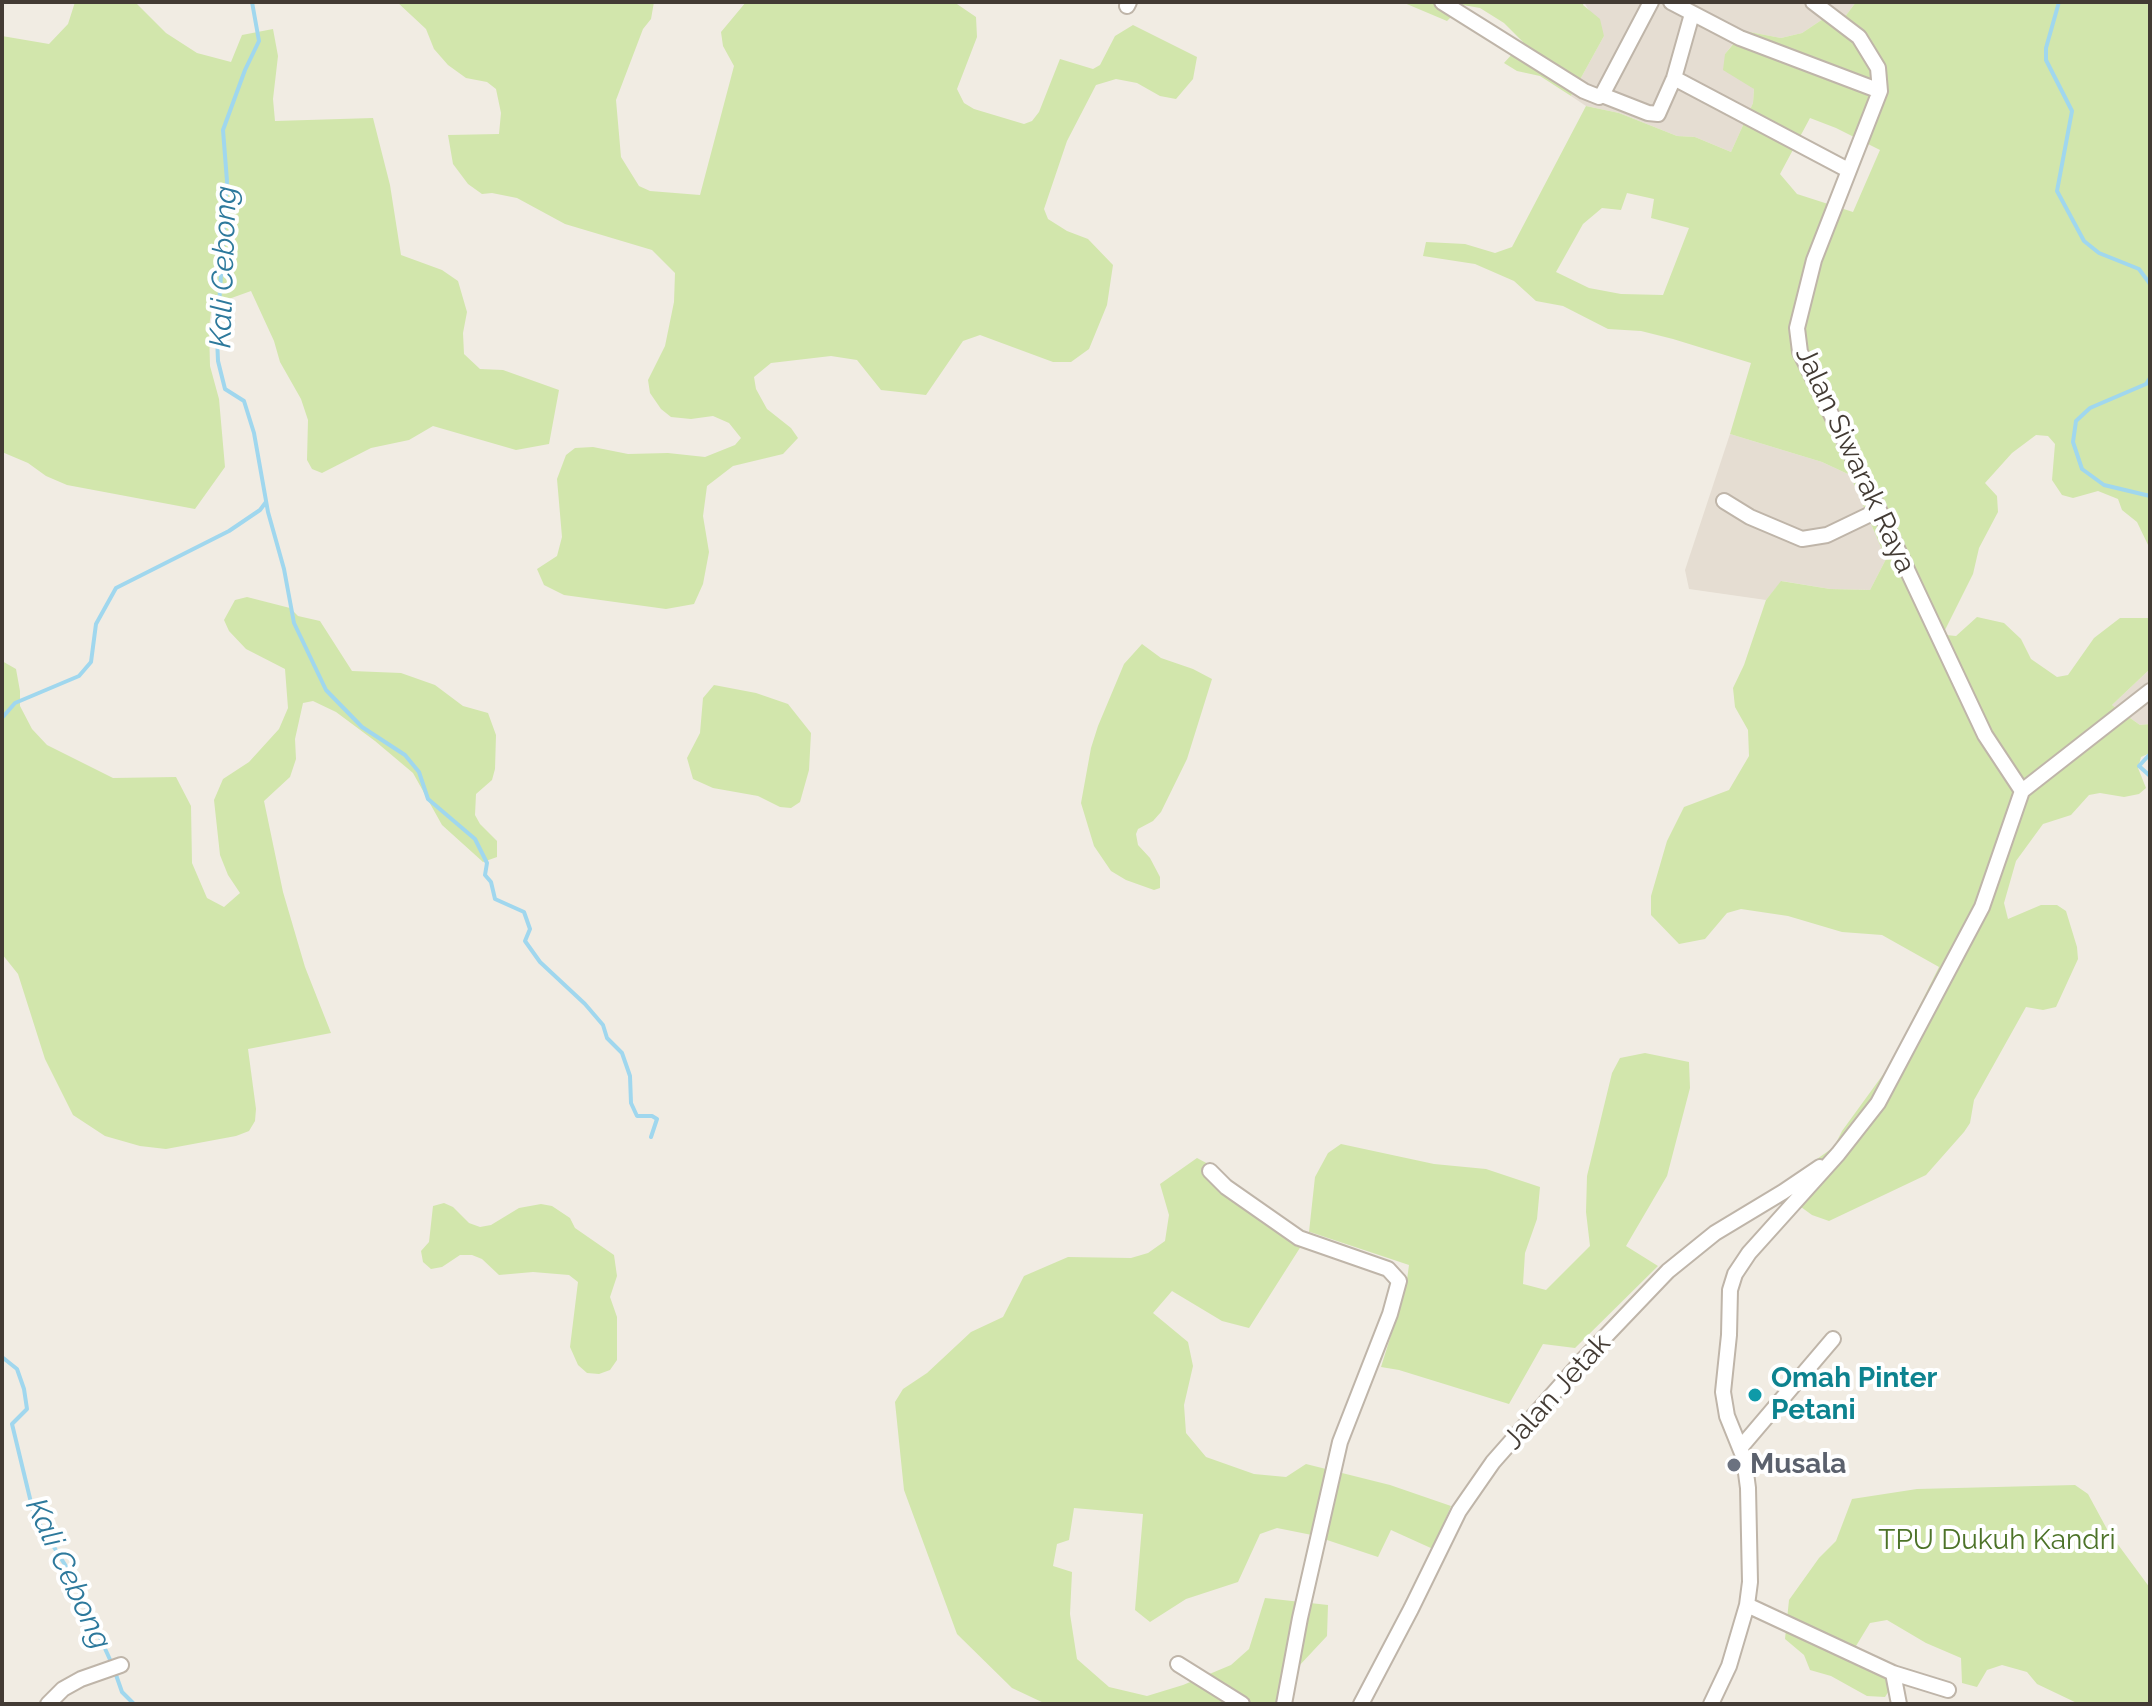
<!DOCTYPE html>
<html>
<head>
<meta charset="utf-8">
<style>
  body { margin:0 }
  #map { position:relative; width:2152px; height:1706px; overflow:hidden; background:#f1ece3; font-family:Raleway,sans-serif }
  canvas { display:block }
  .frame { position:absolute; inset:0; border:4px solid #433b34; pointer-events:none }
</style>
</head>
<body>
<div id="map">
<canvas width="2152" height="1706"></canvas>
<div class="frame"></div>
</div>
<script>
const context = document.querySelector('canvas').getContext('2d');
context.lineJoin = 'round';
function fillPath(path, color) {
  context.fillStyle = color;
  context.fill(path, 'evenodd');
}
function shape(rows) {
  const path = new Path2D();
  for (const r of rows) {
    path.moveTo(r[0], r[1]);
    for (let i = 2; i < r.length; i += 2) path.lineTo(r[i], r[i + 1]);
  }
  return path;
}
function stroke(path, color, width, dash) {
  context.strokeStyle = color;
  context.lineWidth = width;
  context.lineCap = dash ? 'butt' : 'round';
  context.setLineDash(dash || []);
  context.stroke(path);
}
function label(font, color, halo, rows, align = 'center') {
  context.font = font + ' Raleway,sans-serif';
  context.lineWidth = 8;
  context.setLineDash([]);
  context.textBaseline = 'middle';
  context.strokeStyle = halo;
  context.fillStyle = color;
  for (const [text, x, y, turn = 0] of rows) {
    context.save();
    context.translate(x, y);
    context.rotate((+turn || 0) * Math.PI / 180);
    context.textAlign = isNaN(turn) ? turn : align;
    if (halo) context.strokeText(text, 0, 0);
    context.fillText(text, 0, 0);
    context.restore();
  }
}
const residential = shape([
  [1584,2,1856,2,1838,26,1823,19,1802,33,1781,38,1743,31,1725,54,1754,89,1753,103,1731,152,1695,137,1677,136,1619,113,1586,106,1571,96,1604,36],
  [1730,434,1822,462,1850,475,1886,559,1870,590,1830,589,1782,581,1766,600,1689,589,1685,570],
  [2150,669,2150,724,2140,725,2112,705]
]);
const green = shape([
  [75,2,135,2,166,33,197,53,231,62,242,35,273,29,278,56,273,99,275,121,373,118,390,185,401,255,442,270,458,281,467,312,463,333,464,354,480,369,503,370,559,390,549,444,516,450,433,426,409,440,371,448,322,473,312,469,307,460,308,420,301,399,280,362,274,341,251,291,212,305,209,327,210,366,219,399,225,467,195,509,67,485,46,476,28,463,2,452,2,36,49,44,68,24],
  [397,2,654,2,651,19,643,29,616,100,621,157,639,186,650,191,700,195,734,66,723,46,721,32,746,2,954,2,976,17,977,37,957,89,964,103,974,109,1024,124,1032,121,1039,112,1060,59,1093,69,1100,65,1115,36,1133,25,1197,57,1193,79,1176,99,1160,96,1137,83,1116,79,1096,85,1067,141,1044,209,1048,219,1067,231,1088,239,1113,265,1107,305,1089,349,1071,362,1053,362,980,335,963,341,926,395,881,390,857,360,831,356,771,363,754,377,756,389,767,409,791,428,798,438,783,454,733,466,707,486,703,516,709,552,703,584,694,604,666,609,564,595,544,585,537,569,557,556,562,537,557,479,566,455,575,448,593,447,628,454,668,453,705,457,735,445,741,438,729,423,713,416,691,419,671,417,661,409,650,393,648,380,665,346,674,302,675,273,652,250,565,224,517,198,492,193,482,194,468,184,453,164,448,135,499,134,501,113,496,89,487,82,466,78,448,65,434,49,426,29],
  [1402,2,1584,2,1583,5,1600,19,1604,36,1571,96,1540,76,1517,71,1504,63,1523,42,1504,23,1480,8,1463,5,1447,21],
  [1856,2,2150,2,2150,549,2137,522,2122,510,2118,499,2098,491,2073,498,2062,495,2052,480,2055,444,2048,436,2036,435,2012,453,1985,483,1997,496,1998,512,1979,548,1973,574,1945,630,1946,635,1956,636,1977,617,2004,623,2021,639,2031,659,2057,677,2068,675,2094,638,2120,618,2150,618,2150,669,2112,705,2140,725,2150,724,2150,753,2141,757,2138,768,2146,788,2139,794,2124,797,2100,793,2089,795,2071,815,2043,824,2016,861,2004,903,2008,919,2041,905,2057,905,2066,911,2077,947,2078,959,2056,1007,2043,1010,2026,1007,1974,1100,1970,1123,1964,1132,1926,1175,1829,1221,1812,1215,1801,1207,1802,1188,1797,1173,1834,1147,1842,1131,1890,1065,1939,967,1882,935,1842,932,1788,916,1741,909,1727,913,1705,939,1679,944,1651,915,1651,896,1667,841,1684,807,1729,790,1749,756,1748,730,1735,707,1733,688,1744,665,1766,600,1781,581,1830,589,1870,590,1886,559,1850,475,1822,462,1730,434,1751,363,1673,339,1641,331,1608,329,1563,306,1536,301,1514,281,1475,264,1423,256,1426,242,1465,244,1495,253,1512,247,1586,106,1619,113,1677,136,1695,137,1731,152,1753,103,1754,89,1723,70,1725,54,1744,31,1781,38,1802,33,1823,19,1838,26],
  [1810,118,1836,128,1880,150,1853,212,1797,194,1780,174],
  [1627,193,1654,199,1651,218,1689,228,1663,295,1621,294,1589,288,1556,272,1583,224,1602,208,1621,210],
  [247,597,290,608,298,616,320,621,352,671,401,673,435,685,463,706,488,713,496,735,495,769,492,780,476,794,475,815,480,824,497,841,497,857,483,862,442,825,413,773,375,741,336,712,313,701,303,703,295,739,296,759,290,777,264,801,283,892,305,967,331,1033,248,1049,256,1109,255,1121,249,1131,236,1136,166,1149,140,1146,105,1136,73,1115,45,1059,18,974,2,954,2,661,16,669,20,691,20,706,32,729,47,745,113,778,176,777,191,806,192,863,207,898,224,907,240,893,228,875,220,855,214,800,223,779,249,762,279,729,288,708,285,669,246,649,229,631,224,620,235,600],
  [1142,644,1161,658,1193,669,1212,679,1187,759,1161,812,1153,821,1138,829,1136,834,1138,845,1150,858,1160,877,1160,888,1154,890,1126,880,1111,871,1094,846,1081,803,1091,748,1098,726,1124,664],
  [714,685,756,693,788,704,811,733,809,770,800,802,791,808,780,807,758,796,713,788,693,779,687,758,700,733,703,698],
  [1645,1053,1689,1062,1690,1088,1667,1176,1626,1246,1658,1266,1575,1348,1543,1344,1509,1404,1399,1370,1381,1367,1406,1287,1409,1265,1310,1232,1249,1328,1222,1321,1172,1291,1153,1313,1188,1342,1193,1366,1184,1405,1186,1433,1206,1457,1254,1474,1286,1477,1306,1464,1390,1485,1451,1506,1433,1549,1391,1530,1378,1557,1312,1535,1277,1528,1260,1534,1238,1582,1186,1599,1150,1622,1135,1610,1143,1514,1074,1508,1069,1540,1057,1544,1053,1566,1072,1572,1070,1614,1077,1659,1109,1687,1147,1696,1183,1685,1231,1665,1249,1649,1265,1598,1328,1605,1327,1636,1298,1667,1279,1704,1046,1704,1012,1688,957,1634,904,1490,895,1402,903,1389,927,1373,971,1332,1003,1317,1024,1276,1068,1257,1131,1258,1148,1253,1165,1241,1169,1215,1160,1184,1197,1158,1212,1166,1299,1232,1309,1232,1315,1177,1328,1153,1341,1144,1434,1164,1486,1169,1540,1187,1537,1219,1525,1253,1523,1284,1546,1290,1590,1246,1586,1212,1587,1176,1612,1073,1620,1058],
  [444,1203,453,1207,469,1223,480,1227,491,1225,519,1208,541,1204,552,1206,570,1218,575,1228,614,1255,617,1276,610,1297,617,1317,617,1360,610,1370,599,1374,587,1373,578,1365,570,1347,578,1282,569,1275,533,1272,499,1275,482,1259,472,1255,460,1255,442,1267,431,1269,423,1262,421,1251,429,1242,433,1206],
  [2075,1485,2088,1494,2108,1531,2150,1588,2150,1704,2079,1704,2037,1684,2027,1672,2002,1665,1987,1670,1977,1687,1962,1683,1961,1658,1926,1643,1887,1620,1870,1623,1856,1646,1883,1661,1892,1686,1885,1697,1867,1696,1831,1676,1810,1670,1804,1655,1785,1639,1789,1600,1819,1558,1836,1541,1852,1499,1917,1489]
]);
const stream = shape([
  [252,2,259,41,245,70,223,130,227,181,217,337,218,361,225,389,244,401,254,433,268,512,284,569,294,623,326,690,362,727,405,755,419,772,428,799,475,839,487,863,485,875,491,882,495,899,524,912,530,929,525,941,540,962,585,1004,603,1025,607,1038,622,1053,630,1076,631,1103,637,1116,652,1116,657,1119,651,1137],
  [2059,2,2046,48,2046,60,2072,111,2057,191,2084,241,2099,253,2139,269,2150,284],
  [2150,378,2146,384,2090,408,2076,421,2073,442,2082,469,2104,485,2150,496],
  [2,718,15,703,79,676,91,662,96,624,116,588,229,531,260,510,266,502],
  [2150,754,2139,766,2150,776],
  [2,1357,17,1369,24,1389,27,1409,12,1424,34,1515,72,1576,112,1664],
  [115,1672,122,1692,134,1704]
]);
const street = shape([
  [1442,2,1584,91,1599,97,1602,95,1651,2],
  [1671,2,1740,38,1880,91],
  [1813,2,1859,37,1878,68,1880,91,1814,260,1797,328,1800,352,1879,510,1985,735,2022,791],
  [1127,6,1129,2],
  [1674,78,1848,170],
  [1602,95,1648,113,1658,114,1674,78,1692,14],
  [1724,501,1750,517,1802,539,1827,535,1879,510],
  [2022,791,2150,691],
  [1210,1171,1226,1187,1299,1238,1388,1269,1399,1281,1390,1314,1340,1442,1300,1618,1284,1704],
  [1741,1447,1833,1339],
  [1747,1605,1893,1673,1899,1704],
  [1178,1664,1242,1704],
  [1893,1673,1948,1690],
  [48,1704,63,1689,81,1679,121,1665],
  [1361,1704,1411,1609,1459,1511,1493,1462,1583,1360,1668,1271,1715,1233,1783,1192,1820,1167],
  [1711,1704,1729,1666,1747,1605,1750,1582,1748,1488,1744,1458,1727,1416,1723,1392,1729,1335,1730,1290,1735,1274,1749,1253,1838,1154,1878,1103,1982,907,2022,791]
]);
const markers = [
  [1755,1395,8,"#0f9aa8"],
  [1734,1465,8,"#6b7280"]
];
const streetNames = [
  ["Jalan Siwarak Raya",1855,460,65],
  ["Jalan Jetak",1557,1392,-48]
];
const cultureNames = [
  ["Omah Pinter",1771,1379],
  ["Petani",1771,1411]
];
const worshipNames = [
  ["Musala",1750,1465]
];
const parkNames = [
  ["TPU Dukuh Kandri",1997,1541]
];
const waterNames = [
  ["Kali Cebong",224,267,-88],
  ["Kali Cebong",68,1574,65]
];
fillPath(residential, '#e5ddd2');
fillPath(green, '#d2e6ac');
stroke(stream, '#a0d7ee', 4);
stroke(street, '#bfb5a9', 18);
stroke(street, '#fff', 14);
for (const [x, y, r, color] of markers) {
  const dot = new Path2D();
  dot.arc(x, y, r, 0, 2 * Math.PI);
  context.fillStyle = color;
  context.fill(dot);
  stroke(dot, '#fff', 3);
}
label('28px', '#433b34', '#fff', streetNames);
label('bold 28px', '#0d838f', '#fff', cultureNames, 'left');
label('bold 28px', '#5b616d', '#fff', worshipNames, 'left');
label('28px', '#4d7329', '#fff', parkNames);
label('italic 30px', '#2d799c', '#fff', waterNames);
</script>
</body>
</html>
